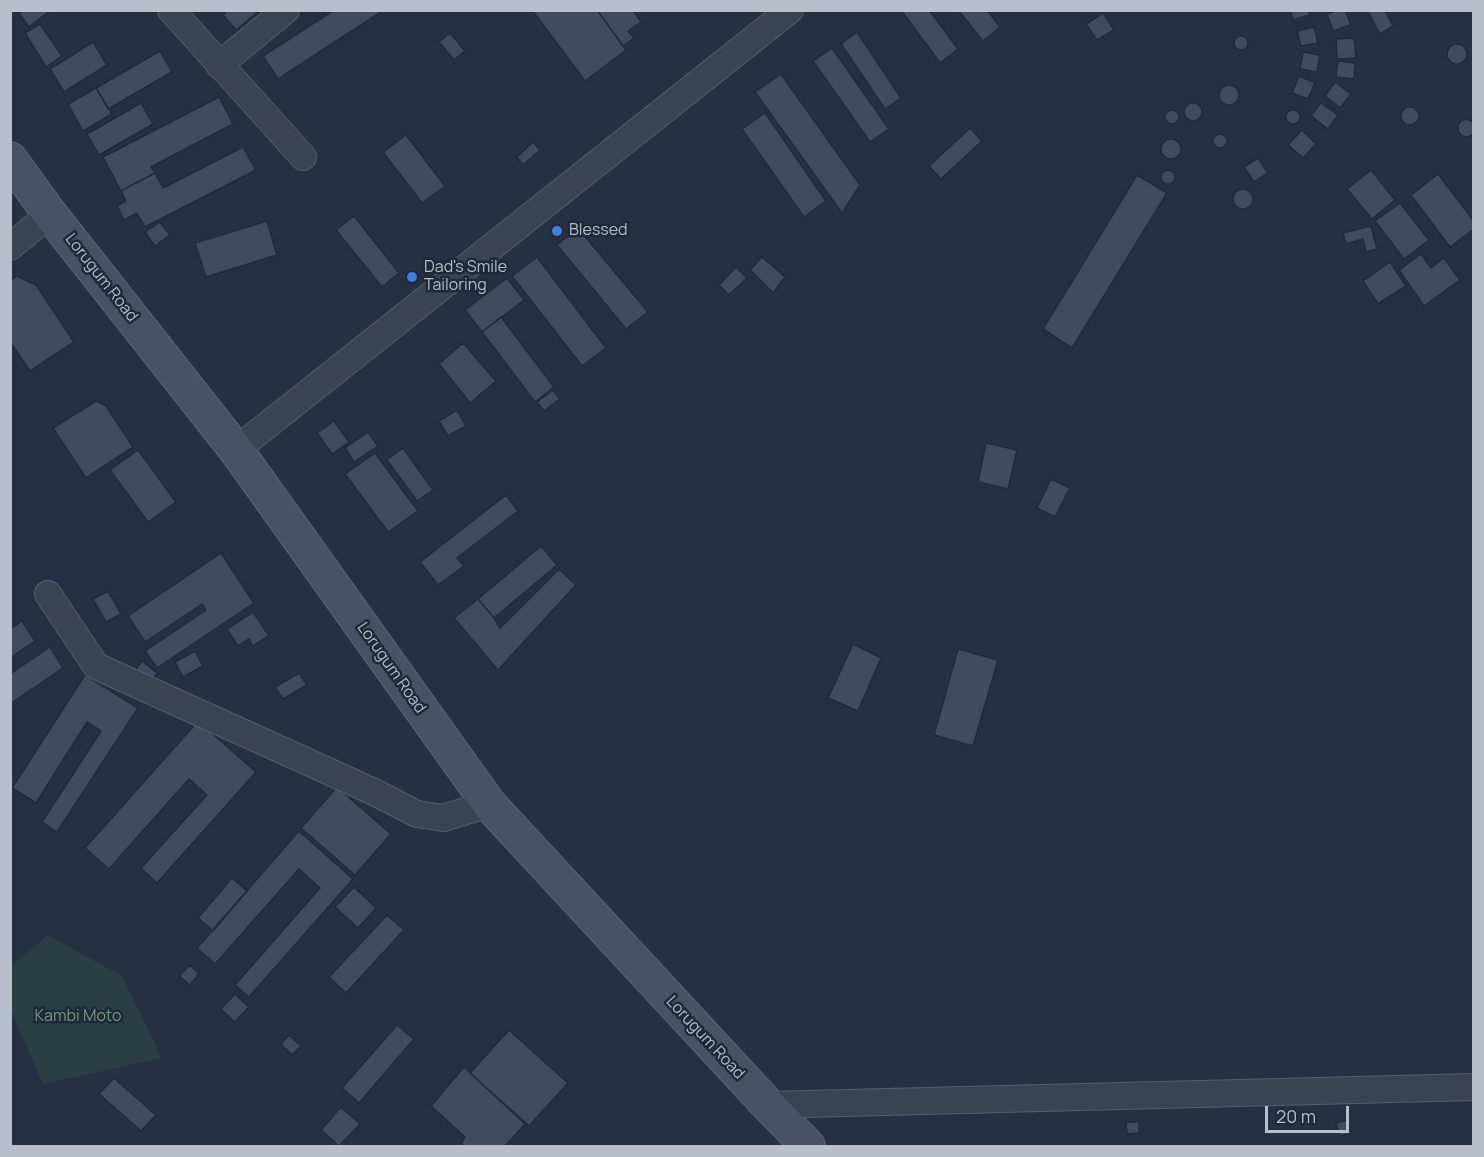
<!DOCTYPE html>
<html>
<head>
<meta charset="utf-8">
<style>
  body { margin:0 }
  #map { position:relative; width:1484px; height:1157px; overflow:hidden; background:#263043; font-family:Manrope,sans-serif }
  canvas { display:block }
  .frame { position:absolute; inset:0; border:12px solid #b8becc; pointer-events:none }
  .scale { position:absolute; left:1265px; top:1106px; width:84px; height:27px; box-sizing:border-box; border:3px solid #b8becc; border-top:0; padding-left:8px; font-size:18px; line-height:21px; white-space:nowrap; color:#b8becc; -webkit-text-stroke:4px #1f2838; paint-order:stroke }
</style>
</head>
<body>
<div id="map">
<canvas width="1484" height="1157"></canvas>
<div class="frame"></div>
<div class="scale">20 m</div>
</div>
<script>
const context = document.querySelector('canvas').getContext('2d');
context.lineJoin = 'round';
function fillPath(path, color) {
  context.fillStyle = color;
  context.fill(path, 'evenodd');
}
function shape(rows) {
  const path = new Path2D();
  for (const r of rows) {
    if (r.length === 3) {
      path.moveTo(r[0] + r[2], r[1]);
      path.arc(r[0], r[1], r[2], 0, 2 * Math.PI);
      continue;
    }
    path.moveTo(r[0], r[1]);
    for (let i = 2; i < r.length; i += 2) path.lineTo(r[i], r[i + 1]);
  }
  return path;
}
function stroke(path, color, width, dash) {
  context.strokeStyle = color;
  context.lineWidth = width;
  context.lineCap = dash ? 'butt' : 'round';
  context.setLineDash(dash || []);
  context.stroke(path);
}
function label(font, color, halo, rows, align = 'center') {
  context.font = font + ' Manrope,sans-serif';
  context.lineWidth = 5;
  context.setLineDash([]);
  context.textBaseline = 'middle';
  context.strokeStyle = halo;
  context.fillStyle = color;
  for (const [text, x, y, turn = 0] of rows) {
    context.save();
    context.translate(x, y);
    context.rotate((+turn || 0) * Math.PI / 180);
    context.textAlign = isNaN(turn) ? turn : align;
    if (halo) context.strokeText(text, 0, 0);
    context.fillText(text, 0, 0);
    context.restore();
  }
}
const green = shape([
  [48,935,122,976,162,1058,43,1084,11,1011,10,967]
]);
const building = shape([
  [23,10,51,10,29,27,19,13,23,10],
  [228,10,260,10,236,30,223,15,228,10],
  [334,10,384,10,278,79,263,56,334,10],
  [532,10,597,10,626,50,585,81,532,10],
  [597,10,633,10,641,22,628,31,634,38,623,46,597,10],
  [901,10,929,10,958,49,940,63,901,10],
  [958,10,987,10,1000,27,983,41,958,10],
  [1290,10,1308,10,1310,15,1293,20,1290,10],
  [1339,10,1345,10,1351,25,1333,31,1327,14,1339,10],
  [1367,10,1385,10,1393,26,1380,34,1367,10],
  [1103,13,1114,30,1097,40,1086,24,1103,13],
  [40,24,62,56,46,67,25,33,40,24],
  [1314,27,1318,43,1301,46,1297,31,1314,27],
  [857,32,901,98,885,109,841,44,857,32],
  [450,33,465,51,454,60,439,42,450,33],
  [1241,43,7],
  [1354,38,1356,58,1337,59,1336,39,1354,38],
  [93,42,107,65,64,92,50,69,93,42],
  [1457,54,10],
  [832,48,889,129,870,142,813,61,832,48],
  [160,51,172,72,108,109,96,88,160,51],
  [1303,52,1320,55,1317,72,1300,69,1303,52],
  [1338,61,1355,63,1354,79,1336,77,1338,61],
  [781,74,860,185,842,213,755,92,781,74],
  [1299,76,1315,83,1308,99,1292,93,1299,76],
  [1335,82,1351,94,1340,108,1325,96,1335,82],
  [1229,95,10],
  [96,88,112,114,83,131,68,104,96,88],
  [219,97,233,124,151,167,155,173,121,191,103,157,219,97],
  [141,103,153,124,99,155,87,134,141,103],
  [1321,103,1338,115,1328,129,1311,116,1321,103],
  [1193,112,9],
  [1410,116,9],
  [1293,117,7],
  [1172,117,7],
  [765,113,826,201,804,217,742,129,765,113],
  [1466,119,1474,122,1474,134,1468,137,1462,136,1458,131,1458,125,1461,121,1466,119],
  [970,128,982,141,941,179,929,166,970,128],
  [1302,130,1316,144,1303,158,1288,145,1302,130],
  [1220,141,7],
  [406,135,445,186,422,203,383,152,406,135],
  [1171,149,10],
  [533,142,540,150,523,165,517,157,533,142],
  [243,147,256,170,145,227,137,213,124,220,117,206,126,201,121,191,155,173,163,188,243,147],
  [1258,158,1268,173,1254,182,1244,167,1258,158],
  [1168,177,7],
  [1371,170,1395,200,1372,219,1347,189,1371,170],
  [1438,174,1474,221,1474,229,1450,247,1411,195,1438,174],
  [1137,175,1167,193,1072,348,1043,329,1137,175],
  [1243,199,10],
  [1400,203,1429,240,1404,259,1375,221,1400,203],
  [354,216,399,273,382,287,336,230,354,216],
  [267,221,277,255,206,277,195,243,267,221],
  [160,222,170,235,155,246,145,232,160,222],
  [1371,226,1377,249,1366,252,1363,239,1346,244,1343,233,1371,226],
  [578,228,648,312,626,329,557,245,578,228],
  [1421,254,1431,268,1444,258,1460,280,1424,306,1399,270,1421,254],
  [537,257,606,348,582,366,512,276,537,257],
  [762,257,785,277,773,293,750,270,762,257],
  [1390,262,1406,286,1378,304,1363,281,1390,262],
  [736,267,747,278,729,295,719,285,736,267],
  [17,276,36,285,74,342,30,371,10,342,10,281,17,276],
  [507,278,524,300,482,332,465,310,507,278],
  [501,317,554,387,535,402,482,332,501,317],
  [463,343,496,381,470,403,439,364,463,343],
  [553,390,560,399,544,411,537,402,553,390],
  [96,401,106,406,133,447,86,478,53,428,96,401],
  [457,410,466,426,448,436,439,421,457,410],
  [334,421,349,442,332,454,317,433,334,421],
  [368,432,378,446,354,462,345,448,368,432],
  [986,443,1017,450,1008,489,978,482,986,443],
  [403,448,433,490,417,501,387,460,403,448],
  [138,450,176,502,148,522,110,470,138,450],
  [375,453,418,511,388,532,345,474,375,453],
  [1051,479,1070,488,1055,517,1037,508,1051,479],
  [506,495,518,511,457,558,464,566,438,585,420,562,506,495],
  [541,546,557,565,494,618,478,599,541,546],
  [221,553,254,603,157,668,145,651,206,610,202,604,145,642,128,616,221,553],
  [559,569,576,585,498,670,454,618,478,599,494,618,500,628,559,569],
  [108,591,121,614,106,622,93,599,108,591],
  [253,612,269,636,253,646,249,639,238,646,227,629,253,612],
  [22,621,35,641,10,658,10,629,22,621],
  [853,644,881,658,858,711,828,698,853,644],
  [50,647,63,668,10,704,10,674,50,647],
  [958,649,998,660,973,746,934,735,958,649],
  [195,651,203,666,183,677,175,662,195,651],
  [142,661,157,673,149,685,133,673,142,661],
  [299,673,307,685,283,699,275,687,299,673],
  [85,675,138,708,57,832,42,822,101,731,87,722,36,803,12,788,85,675],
  [198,721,256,772,157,883,141,868,207,795,189,779,109,869,85,848,198,721],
  [337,787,391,834,355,875,301,828,337,787],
  [299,831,353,879,249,997,235,985,320,888,299,869,215,964,197,948,299,831],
  [232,878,247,891,213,931,198,918,232,878],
  [354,887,376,908,358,928,335,907,354,887],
  [387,915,404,930,346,993,329,977,387,915],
  [190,965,199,974,190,985,179,976,190,965],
  [235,994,249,1007,235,1022,221,1009,235,994],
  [397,1025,414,1039,359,1103,342,1088,397,1025],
  [509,1030,568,1083,529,1126,470,1073,509,1030],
  [289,1035,301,1046,292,1055,281,1044,289,1035],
  [464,1067,525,1124,505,1146,462,1146,462,1142,465,1137,431,1106,464,1067],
  [114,1078,156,1115,141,1131,99,1094,114,1078],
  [341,1107,360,1124,339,1146,321,1130,341,1107],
  [1347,1120,1351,1133,1340,1136,1336,1123,1347,1120],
  [1126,1122,1139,1122,1139,1133,1127,1134,1126,1122]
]);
const minor = shape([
  [171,10,303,157],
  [219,65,286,10],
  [10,247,50,214],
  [236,450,790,10],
  [48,594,96,666,372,791,417,814,443,818,489,804],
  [768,1105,1474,1087]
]);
const secondary = shape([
  [10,159,50,214,236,450,489,804,768,1105,808,1146]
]);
const markers = [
  [557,231,6,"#3f7fe0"],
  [412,277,6,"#3f7fe0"]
];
const poiNames = [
  ["Blessed",569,231],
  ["Dad's Smile",424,268],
  ["Tailoring",424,286]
];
const streetNames = [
  ["Lorugum Road",101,278,52],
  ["Lorugum Road",391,668,55],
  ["Lorugum Road",705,1038,47]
];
const parkNames = [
  ["Kambi Moto",78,1017]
];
fillPath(green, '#293f44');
fillPath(building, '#404b60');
stroke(building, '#212a3a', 1.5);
stroke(minor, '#565e6d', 28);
stroke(secondary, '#565e6d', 36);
stroke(minor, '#3b4353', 26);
stroke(secondary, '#495166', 33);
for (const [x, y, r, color] of markers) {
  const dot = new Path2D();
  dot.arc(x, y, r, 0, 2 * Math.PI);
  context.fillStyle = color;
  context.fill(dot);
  stroke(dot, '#1f2838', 2);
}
label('16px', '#b8becc', '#1f2838', poiNames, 'left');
label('16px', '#b8becc', '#1f2838', streetNames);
label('16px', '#6f9e7d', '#1f2838', parkNames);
</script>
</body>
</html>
